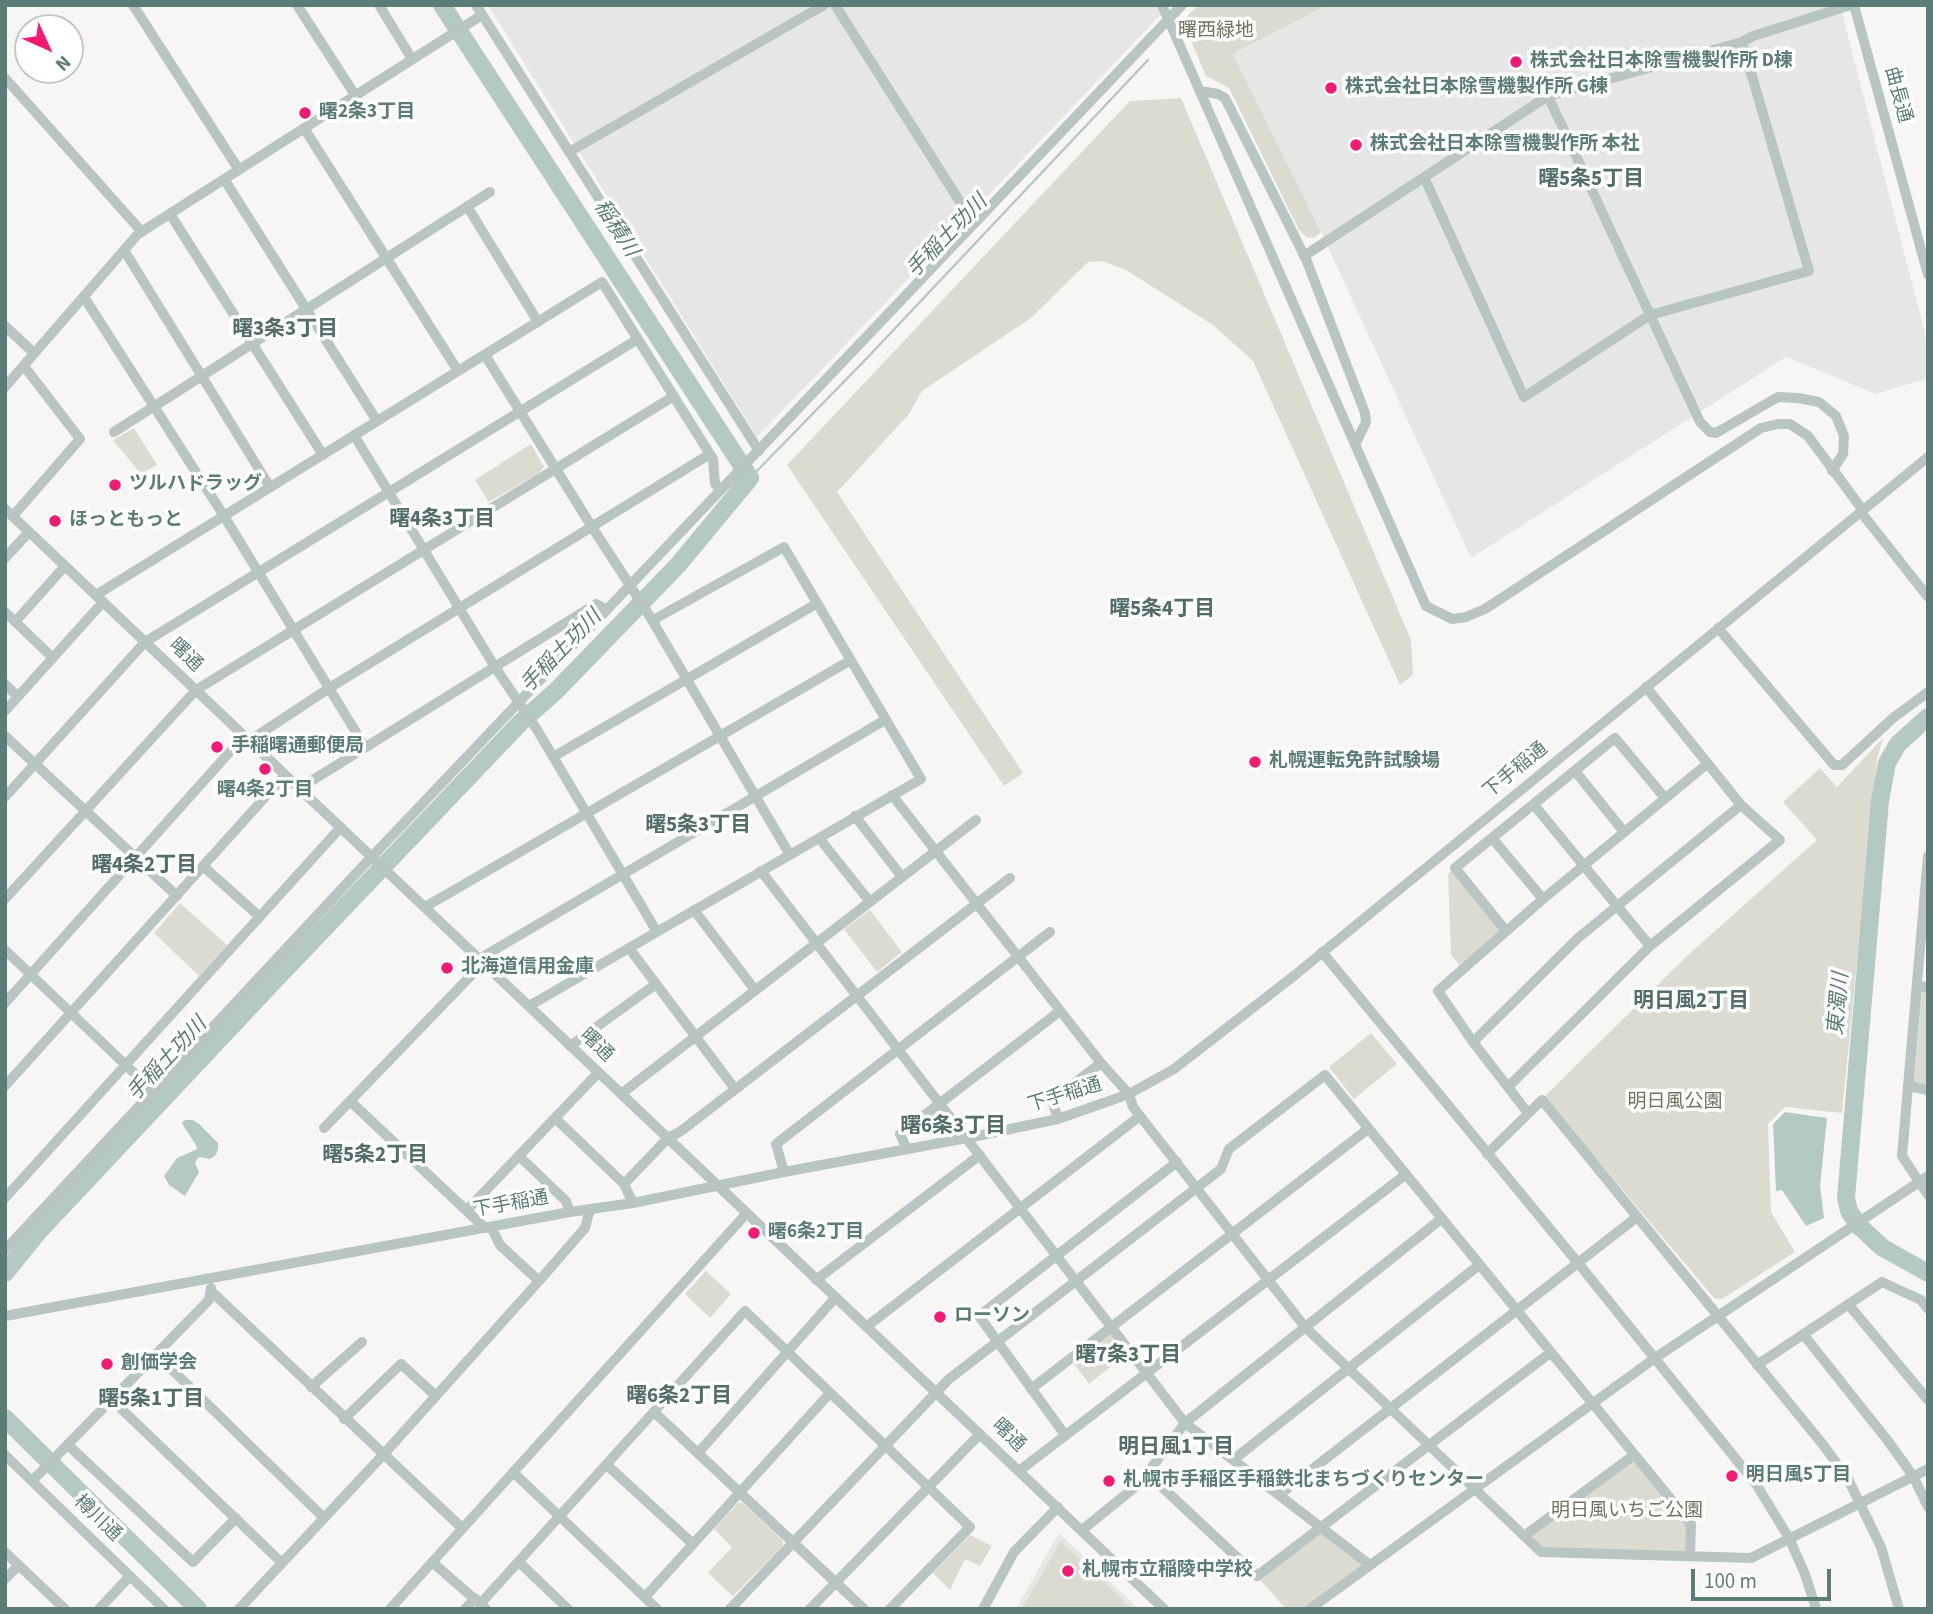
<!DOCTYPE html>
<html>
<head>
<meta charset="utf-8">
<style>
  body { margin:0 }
  #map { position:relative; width:1933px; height:1614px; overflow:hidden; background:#f8f6f5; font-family:"Source Sans 3",sans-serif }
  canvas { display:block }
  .frame { position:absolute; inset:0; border:7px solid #5c7d77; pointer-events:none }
  .north { position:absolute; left:14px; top:14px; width:70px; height:70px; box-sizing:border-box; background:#fff; border:2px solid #becbc9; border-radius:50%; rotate:135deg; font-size:19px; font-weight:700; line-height:28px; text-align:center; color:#5c7d77 }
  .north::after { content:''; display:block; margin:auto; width:24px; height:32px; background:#f31a73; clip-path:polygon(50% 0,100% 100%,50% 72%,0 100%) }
  .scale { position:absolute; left:1691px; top:1569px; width:140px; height:32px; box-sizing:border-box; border:4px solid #5c7d77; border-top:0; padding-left:9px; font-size:21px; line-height:24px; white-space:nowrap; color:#5c7d77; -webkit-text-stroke:5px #fff; paint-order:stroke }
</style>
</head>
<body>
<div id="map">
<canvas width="1933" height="1614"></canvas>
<div class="frame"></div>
<div class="north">N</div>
<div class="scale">100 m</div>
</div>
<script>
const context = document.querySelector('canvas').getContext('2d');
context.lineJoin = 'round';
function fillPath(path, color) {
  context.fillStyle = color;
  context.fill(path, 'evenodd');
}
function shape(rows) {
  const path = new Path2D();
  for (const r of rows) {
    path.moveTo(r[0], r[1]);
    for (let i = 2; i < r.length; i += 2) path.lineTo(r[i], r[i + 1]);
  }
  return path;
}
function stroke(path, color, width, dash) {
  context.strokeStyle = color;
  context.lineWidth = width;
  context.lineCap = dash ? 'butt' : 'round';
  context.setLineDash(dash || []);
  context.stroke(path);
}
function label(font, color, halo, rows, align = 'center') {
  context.font = font + ' "Source Sans 3","Noto Sans JP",sans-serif';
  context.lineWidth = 7;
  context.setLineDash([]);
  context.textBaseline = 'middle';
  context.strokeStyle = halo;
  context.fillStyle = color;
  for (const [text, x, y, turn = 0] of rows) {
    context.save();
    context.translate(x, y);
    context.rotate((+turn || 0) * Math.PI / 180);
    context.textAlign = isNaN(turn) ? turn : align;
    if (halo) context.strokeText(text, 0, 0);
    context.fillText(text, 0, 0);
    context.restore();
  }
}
const built = shape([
  [488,5,1170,5,757,437],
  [1327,5,1840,5,1928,345,1928,378,1876,394,1786,357,1471,558,1321,232,1233,54],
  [1059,1533,1139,1609,1016,1609]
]);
const green = shape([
  [1199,5,1327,5,1233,54,1321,232,1314,238,1306,237,1299,230,1229,88,1206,76,1184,24,1186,17],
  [1181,98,1411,640,1413,675,1400,685,1253,361,1213,325,1126,270,1102,261,1088,262,1031,318,922,391,909,414,837,492,1023,773,1004,786,787,465,1130,101],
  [134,428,157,465,141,474,113,440],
  [531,444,544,467,539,473,489,502,475,480],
  [1883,738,1877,759,1842,1113,1785,1107,1768,1124,1771,1212,1795,1252,1722,1299,1715,1299,1544,1097,1688,955,1817,840,1783,802,1820,768,1837,787],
  [1455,868,1506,931,1463,969,1451,955,1448,874],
  [180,903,227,945,199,976,154,933],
  [870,910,902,952,877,972,844,929],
  [1917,986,1928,987,1928,1090,1908,1086],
  [1371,1033,1397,1064,1354,1099,1329,1067],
  [706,1271,731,1294,710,1318,685,1294],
  [1111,1326,1130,1351,1089,1384,1070,1358],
  [1634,1455,1691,1524,1690,1556,1541,1552,1524,1536],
  [738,1503,743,1503,783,1541,783,1546,733,1596,708,1573,732,1547,714,1529],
  [1322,1528,1370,1565,1310,1609,1286,1609,1257,1576],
  [970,1535,992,1546,980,1566,965,1559,950,1590,933,1573],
  [1061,1541,1132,1609,1022,1609]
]);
const water = shape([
  [1785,1112,1827,1118,1820,1186,1824,1218,1806,1226,1782,1190,1776,1191,1773,1124],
  [185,1120,193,1120,199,1124,218,1143,218,1150,215,1156,210,1159,200,1157,197,1159,195,1163,199,1172,185,1196,169,1185,164,1176,177,1158,197,1149,196,1145,183,1125,182,1122]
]);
const stream = shape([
  [750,478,869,356,1148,60]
]);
const river = shape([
  [1928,717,1898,744,1887,763,1880,801,1846,1198,1849,1211,1859,1226,1883,1248,1928,1273],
  [5,1273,39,1231,275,980,521,722,556,691,678,565,750,478,442,5],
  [5,1418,198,1609]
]);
const minor = shape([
  [133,5,239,170],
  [297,5,355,95],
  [379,5,412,59],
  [476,5,759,451],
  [835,5,974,224],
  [1162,5,1426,606,1452,619,1466,617,1485,609,1761,428,1778,424,1790,424,1808,436,1862,509],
  [1854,5,1928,275],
  [5,78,142,232],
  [1200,91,1218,94,1225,98,1306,259,1365,413,1366,422,1355,445],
  [1548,96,1700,422,1710,432,1716,433,1778,397,1798,398,1819,402,1836,416,1844,436,1843,454,1832,471],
  [304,128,458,371],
  [569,152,824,5],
  [1424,177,1524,397,1650,315,1809,271,1742,42],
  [224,179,377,421],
  [467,206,538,322],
  [170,214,323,455],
  [124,250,270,487],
  [1304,256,1548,96,1742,42,1753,36,1851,5],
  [84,297,224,516,365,747],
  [5,326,34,353],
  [485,355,592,527,646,610,790,855],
  [5,387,138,234,482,15],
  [114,432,490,192],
  [354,435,495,667,536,728,657,932],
  [5,509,1164,1609],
  [1860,511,1928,597],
  [13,516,80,439,24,366],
  [5,558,29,532],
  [96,595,602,282,713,459,715,484,721,490],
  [5,612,53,658],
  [15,622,65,566],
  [1718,628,1834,765,1842,765,1893,718,1928,692],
  [5,684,18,697],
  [5,711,103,602],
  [5,736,177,896],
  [249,741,331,687,710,454],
  [553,757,816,604],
  [1575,771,1624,832],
  [300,788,596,604,607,610],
  [892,795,1101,1063,1129,1094,1133,1107,1305,1327,1541,1552,1751,1558,1928,1469],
  [5,797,145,642,638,339],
  [1534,805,1650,946],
  [855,816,902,877],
  [819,838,870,902],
  [1492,838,1543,899],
  [1928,856,1902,1156,1928,1195],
  [204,867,260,917],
  [761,871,1185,1423,1370,1565],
  [5,899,196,690,674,396],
  [425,907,851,660],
  [694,910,755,990],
  [1506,931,1455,868,1615,738,1665,798],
  [629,948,735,1089],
  [5,950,153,1091],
  [1322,952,1578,1263,1756,1484,1789,1538,1805,1574,1816,1609],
  [479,959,885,720],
  [1917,986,1928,987],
  [5,1003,244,736],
  [529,1006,921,779,784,547,653,620],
  [1473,1042,1578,938,1741,805,1646,687],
  [570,1046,656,984],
  [5,1086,285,775],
  [1908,1086,1928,1090],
  [1508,1087,1650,946,1780,840,1741,805],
  [621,1094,976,820],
  [350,1101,485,1228],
  [1528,1113,1473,1042,1438,991,1543,899,1707,764],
  [555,1118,624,1184,633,1203],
  [1058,1119,1052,1100,1101,1063],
  [324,1128,483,963],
  [907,1149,900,1134,1060,1011],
  [1487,1154,1542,1100,1824,1446,1848,1479,1881,1547,1899,1609],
  [519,1156,566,1201,570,1212],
  [784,1172,776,1144,1050,932],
  [624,1184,668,1138,681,1131,1010,878],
  [5,1198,341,827],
  [467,1210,598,1073],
  [491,1227,500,1245,539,1281],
  [5,1250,364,865,1182,5],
  [816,1280,980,1155],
  [212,1292,462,1528],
  [1848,1304,1928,1400],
  [5,1316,570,1212,633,1203,784,1172,967,1138,1058,1119,1129,1094,1174,1069,1295,975,1928,457],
  [866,1327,1140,1116],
  [1803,1334,1888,1441,1913,1476,1928,1507],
  [156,1354,324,1518],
  [1757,1365,1882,1282,1921,1300,1928,1309],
  [311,1387,362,1342],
  [1031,1389,1368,1129],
  [112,1400,282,1563],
  [654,1412,864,1609],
  [344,1419,401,1364,436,1396],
  [1065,1435,979,1316,1177,1162],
  [68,1445,193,1562,236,1518],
  [698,1453,835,1298],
  [5,1455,164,1609],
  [1233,1460,1479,1265],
  [607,1465,693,1544],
  [1019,1471,1405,1175],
  [513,1472,657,1609],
  [1147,1473,1257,1576,1550,1353],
  [32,1481,209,1300,211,1288],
  [1279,1495,1637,1217],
  [1082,1530,1140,1483,1185,1423,1441,1219],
  [1524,1536,1634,1455],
  [5,1552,65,1609],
  [432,1562,486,1609],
  [519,1562,568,1609],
  [5,1579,19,1565],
  [645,1597,830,1393],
  [481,1603,745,1311,970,1527,890,1609],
  [99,1609,130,1576],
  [239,1609,383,1455,539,1281,585,1228,590,1209],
  [390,1609,746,1214],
  [465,1609,475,1598],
  [730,1609,949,1379,1221,1169,1229,1149,1325,1075,1691,1524,1690,1556],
  [810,1609,980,1434],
  [983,1609,1014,1552,1058,1507],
  [1310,1609,1655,1358,1928,1176]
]);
const markers = [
  [1516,62,7,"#f31a73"],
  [1331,88,7,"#f31a73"],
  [305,113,7,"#f31a73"],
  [1356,145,7,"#f31a73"],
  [115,485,7,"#f31a73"],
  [55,521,7,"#f31a73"],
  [217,747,7,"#f31a73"],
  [1255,762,7,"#f31a73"],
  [265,769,7,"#f31a73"],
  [447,968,7,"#f31a73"],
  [754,1233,7,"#f31a73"],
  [940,1317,7,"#f31a73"],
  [107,1364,7,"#f31a73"],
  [1732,1476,7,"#f31a73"],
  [1109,1481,7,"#f31a73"],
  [1068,1571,7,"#f31a73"]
];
const parkNames = [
  ["曙西緑地",1216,32],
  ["明日風公園",1675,1103],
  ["明日風いちご公園",1627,1512]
];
const poiNames = [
  ["株式会社日本除雪機製作所 D棟",1530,62],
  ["株式会社日本除雪機製作所 G棟",1345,88],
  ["曙2条3丁目",319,113],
  ["株式会社日本除雪機製作所 本社",1370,145],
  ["ツルハドラッグ",129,485],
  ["ほっともっと",69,521],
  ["手稲曙通郵便局",231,747],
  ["札幌運転免許試験場",1269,762],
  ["曙4条2丁目",265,791,"center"],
  ["北海道信用金庫",461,968],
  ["曙6条2丁目",768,1233],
  ["ローソン",954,1317],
  ["創価学会",121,1364],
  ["明日風5丁目",1746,1476],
  ["札幌市手稲区手稲鉄北まちづくりセンター",1123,1481],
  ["札幌市立稲陵中学校",1082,1571]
];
const streetNames = [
  ["曲長通",1897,95,75],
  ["曙通",185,656,44],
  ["下手稲通",1516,771,-39],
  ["曙通",596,1046,44],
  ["下手稲通",1065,1096,-17],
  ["下手稲通",511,1205,-10],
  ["曙通",1008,1436,44],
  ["樽川通",97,1519,44]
];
const neighbourhoodNames = [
  ["曙5条5丁目",1591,180],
  ["曙3条3丁目",285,330],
  ["曙4条3丁目",442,520],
  ["曙5条4丁目",1162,610],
  ["曙5条3丁目",698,826],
  ["曙4条2丁目",144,866],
  ["明日風2丁目",1691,1002],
  ["曙6条3丁目",953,1127],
  ["曙5条2丁目",375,1156],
  ["曙7条3丁目",1128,1356],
  ["曙6条2丁目",679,1397],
  ["曙5条1丁目",151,1400],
  ["明日風1丁目",1176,1448]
];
const waterNames = [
  ["稲積川",615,229,57],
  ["手稲土功川",948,237,-46],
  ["手稲土功川",562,652,-46],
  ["東濁川",1840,1004,-85],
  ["手稲土功川",168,1060,-47]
];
fillPath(built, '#e6e7e5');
fillPath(green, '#dcdbd1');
fillPath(water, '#b4c9c1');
stroke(stream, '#b4c9c1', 2.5);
stroke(river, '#b4c9c1', 18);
stroke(minor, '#b9c5c3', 10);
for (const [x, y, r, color] of markers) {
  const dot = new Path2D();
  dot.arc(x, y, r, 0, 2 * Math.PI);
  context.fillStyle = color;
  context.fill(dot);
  stroke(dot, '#fff', 2.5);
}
label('19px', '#70745c', '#fff', parkNames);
label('bold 19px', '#5c7d77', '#fff', poiNames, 'left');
label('19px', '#5c7d77', '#fff', streetNames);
label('bold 21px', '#536d68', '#fff', neighbourhoodNames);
label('italic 21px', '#5b7d71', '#fff', waterNames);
</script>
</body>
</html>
